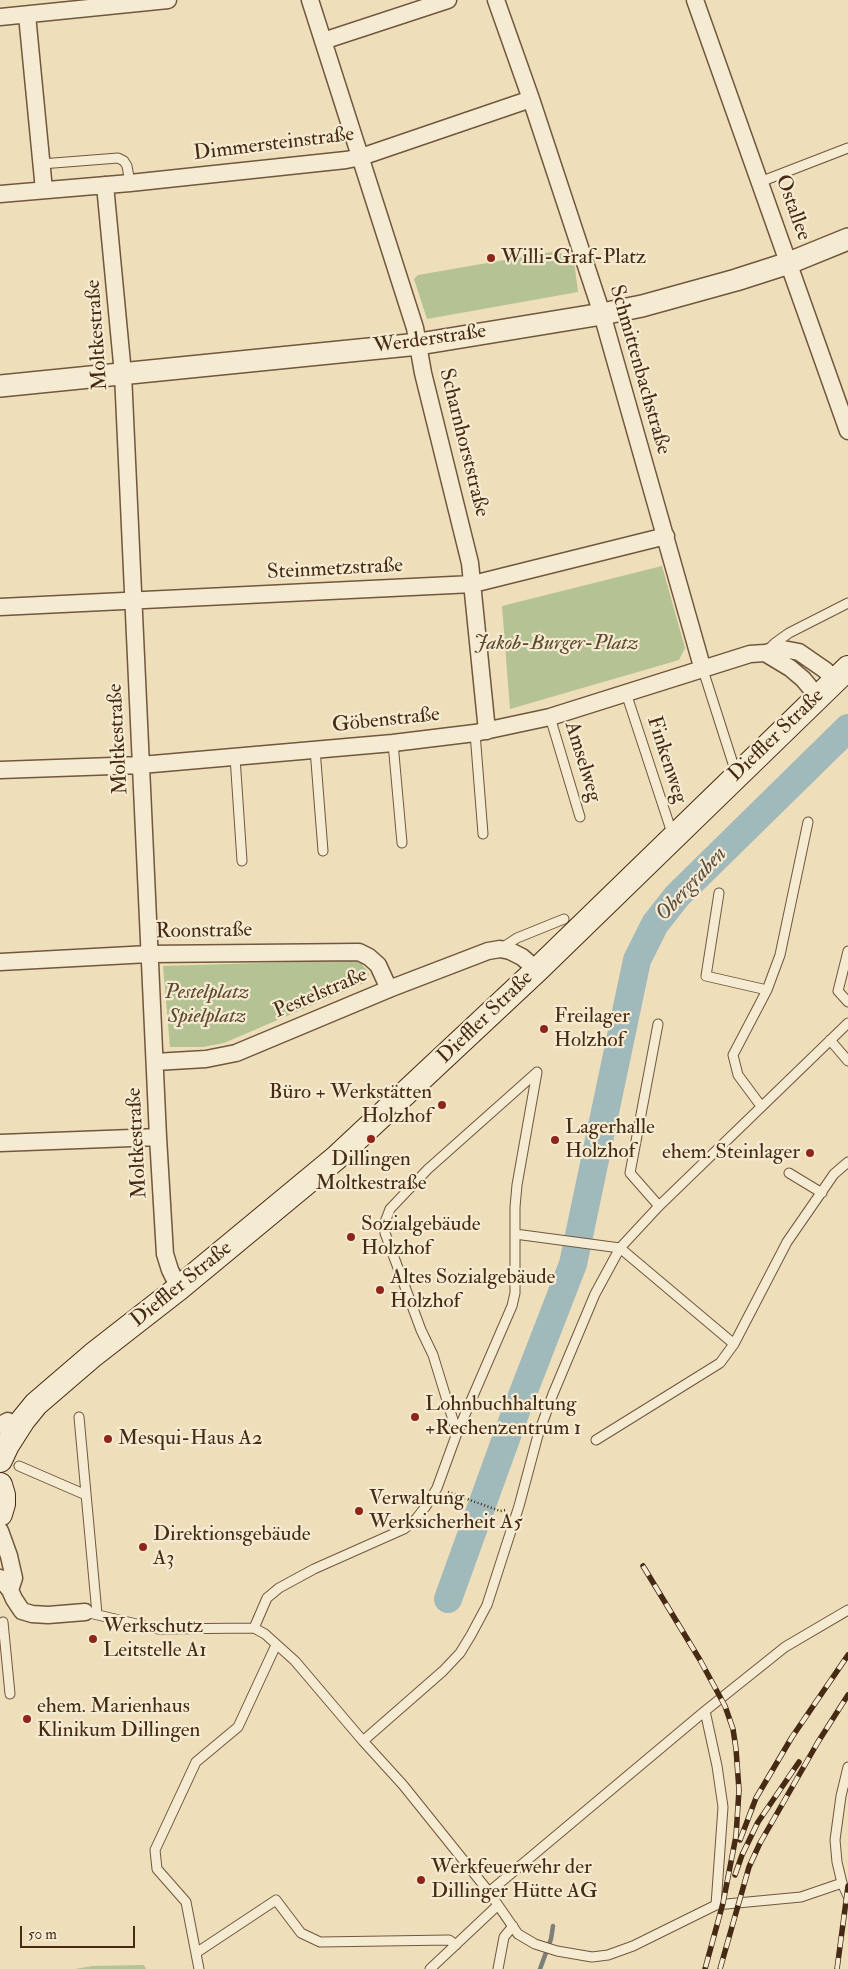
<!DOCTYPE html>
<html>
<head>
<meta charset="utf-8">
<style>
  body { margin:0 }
  #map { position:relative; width:848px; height:1969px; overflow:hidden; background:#efdeba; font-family:"IM FELL Double Pica",serif }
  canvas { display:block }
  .scale { position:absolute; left:20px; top:1926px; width:115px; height:22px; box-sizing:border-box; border:2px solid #462a13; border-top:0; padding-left:6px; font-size:15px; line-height:18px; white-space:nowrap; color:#462a13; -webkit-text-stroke:4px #f5ead2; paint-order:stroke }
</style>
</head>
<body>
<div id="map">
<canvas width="848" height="1969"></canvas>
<div class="scale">50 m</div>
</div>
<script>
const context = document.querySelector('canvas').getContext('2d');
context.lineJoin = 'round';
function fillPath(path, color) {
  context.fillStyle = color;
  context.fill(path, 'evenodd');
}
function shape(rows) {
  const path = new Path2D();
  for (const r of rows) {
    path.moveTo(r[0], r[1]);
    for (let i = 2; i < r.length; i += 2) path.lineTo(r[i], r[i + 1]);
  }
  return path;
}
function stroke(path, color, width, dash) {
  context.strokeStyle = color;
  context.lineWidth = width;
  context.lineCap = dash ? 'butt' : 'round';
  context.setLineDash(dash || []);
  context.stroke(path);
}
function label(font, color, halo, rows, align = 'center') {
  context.font = font + ' "IM FELL Double Pica",serif';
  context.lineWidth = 4.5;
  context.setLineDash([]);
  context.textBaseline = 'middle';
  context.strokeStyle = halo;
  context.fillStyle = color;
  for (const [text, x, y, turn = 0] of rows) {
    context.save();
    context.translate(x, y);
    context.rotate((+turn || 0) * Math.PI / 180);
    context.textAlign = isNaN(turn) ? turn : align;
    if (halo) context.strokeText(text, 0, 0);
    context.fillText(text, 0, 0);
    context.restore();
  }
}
const green = shape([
  [557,251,574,261,578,292,427,319,414,279,418,275],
  [662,566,685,648,679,660,510,709,502,606],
  [356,960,362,964,369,974,366,982,224,1043,203,1047,170,1047,163,966],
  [144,1965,146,1969,75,1969,92,1966]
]);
const stream = shape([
  [540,1969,551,1939,553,1926]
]);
const river = shape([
  [448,1599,516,1411,573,1264,637,960,655,924,677,896,848,728]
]);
const path = shape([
  [448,1492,500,1511,506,1510]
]);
const service = shape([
  [41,164,118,158,124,161,127,166,130,183],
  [760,182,848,148],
  [767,651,775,643,789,633,848,603],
  [703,670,736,773],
  [626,693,673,836],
  [550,717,580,817],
  [475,733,483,834],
  [393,743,402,843],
  [315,749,323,851],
  [235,757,242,861],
  [719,893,706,976,767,990],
  [500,949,517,938,564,919],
  [848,951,838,991,848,1002],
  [658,1024,630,1173,659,1206],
  [830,1040,848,1061],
  [761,1106,738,1075,733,1055,767,990,780,955,808,822],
  [789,1173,822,1193],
  [515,1234,620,1248,734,1344],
  [79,1417,97,1614],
  [457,1433,433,1355,421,1330,385,1233,385,1222,390,1209,428,1169,537,1072],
  [596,1440,720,1363,734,1344,787,1242,834,1174,848,1162],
  [19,1466,86,1495],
  [85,1612,158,1629,254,1628,265,1634,295,1661,363,1741,443,1671,460,1653,471,1635,487,1605,519,1506,538,1435,553,1394,595,1294,620,1248,659,1206,848,1023],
  [3,1622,10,1694],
  [254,1628,267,1598,279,1588,314,1569,404,1529,416,1519,426,1506,437,1488,457,1433,512,1306,515,1293,515,1207,517,1185,537,1072],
  [705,1711,785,1647,848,1610],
  [363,1741,403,1785,489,1892,518,1934,535,1944,557,1951,592,1957,608,1955,633,1946,716,1905,801,1897,842,1883],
  [848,1767,841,1796,835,1840,837,1862,842,1883,848,1896],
  [489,1892,705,1711,717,1766,723,1807,716,1905],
  [196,1953,276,1900,301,1933,320,1942,449,1940,456,1945],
  [199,1969,186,1902,157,1869,155,1850,196,1762,238,1727,276,1645],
  [430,1969,498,1905],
  [498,1969,504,1937,513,1926]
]);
const minor = shape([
  [310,0,415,328,423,373,470,563,487,731],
  [496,0,531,99,602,314,703,670],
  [695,0,848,431],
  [27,15,44,190],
  [0,17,168,0],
  [323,41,448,0],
  [105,185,123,374,158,1137,165,1254,170,1270,179,1288],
  [0,194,130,183,346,160,361,157,531,99],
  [0,607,473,584,666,536],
  [765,653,790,668,803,679,818,697],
  [0,770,141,765,393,743,475,733,550,717,750,654,765,653,783,649,799,652,825,670,835,680],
  [0,962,149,954,359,952,369,957,378,965,389,989],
  [155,1062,206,1059,236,1053,389,989,488,951,500,949,510,951,522,957,537,970],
  [0,1143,158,1137],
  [0,1425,8,1421],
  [0,1531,9,1556,14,1578,10,1590],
  [0,1578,10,1590,14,1599,22,1611,32,1614,48,1615,85,1612]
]);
const tertiary = shape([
  [0,386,419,344,602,314,642,306,736,280,789,263,848,239]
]);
const secondary = shape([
  [0,1460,7,1445,23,1420,36,1404,93,1355,179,1288,336,1158,537,970,848,668],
  [0,1485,3,1495,3,1504,0,1514]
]);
const rail = shape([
  [643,1566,700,1660,725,1706,733,1729,736,1749,739,1790,736,1836,723,1903,705,1969],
  [740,1840,756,1798,792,1737,848,1655],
  [735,1875,742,1855,758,1822,799,1762],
  [720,1969,749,1867,760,1843,818,1742,848,1695],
  [837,1969,848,1886]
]);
const markers = [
  [491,258,5,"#8f2418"],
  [544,1029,5,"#8f2418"],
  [442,1105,5,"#8f2418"],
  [371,1139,5,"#8f2418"],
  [555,1140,5,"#8f2418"],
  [810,1153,5,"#8f2418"],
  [351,1237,5,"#8f2418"],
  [380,1290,5,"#8f2418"],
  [415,1417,5,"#8f2418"],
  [108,1439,5,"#8f2418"],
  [359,1511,5,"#8f2418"],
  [143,1547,5,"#8f2418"],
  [93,1639,5,"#8f2418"],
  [27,1719,5,"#8f2418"],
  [421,1880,5,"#8f2418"]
];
const streetNames = [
  ["Dimmersteinstraße",274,145,-7],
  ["Ostallee",792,208,70],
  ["Moltkestraße",98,335,-94],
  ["Werderstraße",430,340,-8],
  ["Schmittenbachstraße",639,370,74],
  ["Scharnhorststraße",463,443,76],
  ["Steinmetzstraße",335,570,-3],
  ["Göbenstraße",386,721,-6],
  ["Dieffler Straße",777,736,-44],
  ["Moltkestraße",119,739,-93],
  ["Finkenweg",666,760,72],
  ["Amselweg",582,762,73],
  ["Roonstraße",204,932,-1],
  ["Pestelstraße",321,994,-23],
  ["Dieffler Straße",486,1018,-44],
  ["Moltkestraße",138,1143,-93],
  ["Dieffler Straße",182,1285,-39]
];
const poiNames = [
  ["Willi-Graf-Platz",501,258],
  ["Freilager",554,1017],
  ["Holzhof",554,1041],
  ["Büro + Werkstätten",432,1093,"right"],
  ["Holzhof",432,1117,"right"],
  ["Lagerhalle",565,1128],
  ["Holzhof",565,1152],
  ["ehem. Steinlager",800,1153,"right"],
  ["Dillingen",371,1160,"center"],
  ["Moltkestraße",371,1184,"center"],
  ["Sozialgebäude",361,1225],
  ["Holzhof",361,1249],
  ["Altes Sozialgebäude",390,1278],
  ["Holzhof",390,1302],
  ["Lohnbuchhaltung",425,1405],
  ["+Rechenzentrum 1",425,1429],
  ["Mesqui-Haus A2",118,1439],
  ["Verwaltung",369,1499],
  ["Werksicherheit A5",369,1523],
  ["Direktionsgebäude",153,1535],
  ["A3",153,1559],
  ["Werkschutz",103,1627],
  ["Leitstelle A1",103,1651],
  ["ehem. Marienhaus",37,1707],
  ["Klinikum Dillingen",37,1731],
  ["Werkfeuerwehr der",431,1868],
  ["Dillinger Hütte AG",431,1892]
];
const parkNames = [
  ["Jakob-Burger-Platz",556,644],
  ["Pestelplatz",207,993],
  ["Spielplatz",207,1017]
];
const waterNames = [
  ["Obergraben",692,885,-47]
];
fillPath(green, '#b5c293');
stroke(stream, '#7c8078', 4.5);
stroke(river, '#a0b9bb', 28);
stroke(service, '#70573d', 11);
stroke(minor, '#70573d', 19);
stroke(tertiary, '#70573d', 24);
stroke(secondary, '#462a13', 26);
stroke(path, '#462a13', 2.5, [1, 2.5]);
stroke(service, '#f5ead2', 9);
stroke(minor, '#f5ead2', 16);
stroke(tertiary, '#f5ead2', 21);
stroke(secondary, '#f5ead2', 24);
stroke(rail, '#462a13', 5.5);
stroke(rail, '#f5ead2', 4, [11]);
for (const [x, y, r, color] of markers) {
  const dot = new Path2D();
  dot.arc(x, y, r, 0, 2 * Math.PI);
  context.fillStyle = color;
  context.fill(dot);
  stroke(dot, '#f5ead2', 2);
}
label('21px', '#462a13', '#f5ead2', streetNames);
label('21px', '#462a13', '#f5ead2', poiNames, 'left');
label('italic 21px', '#5c482d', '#f5ead2', parkNames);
label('italic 22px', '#5c4e3d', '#f5ead2', waterNames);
</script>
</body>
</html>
